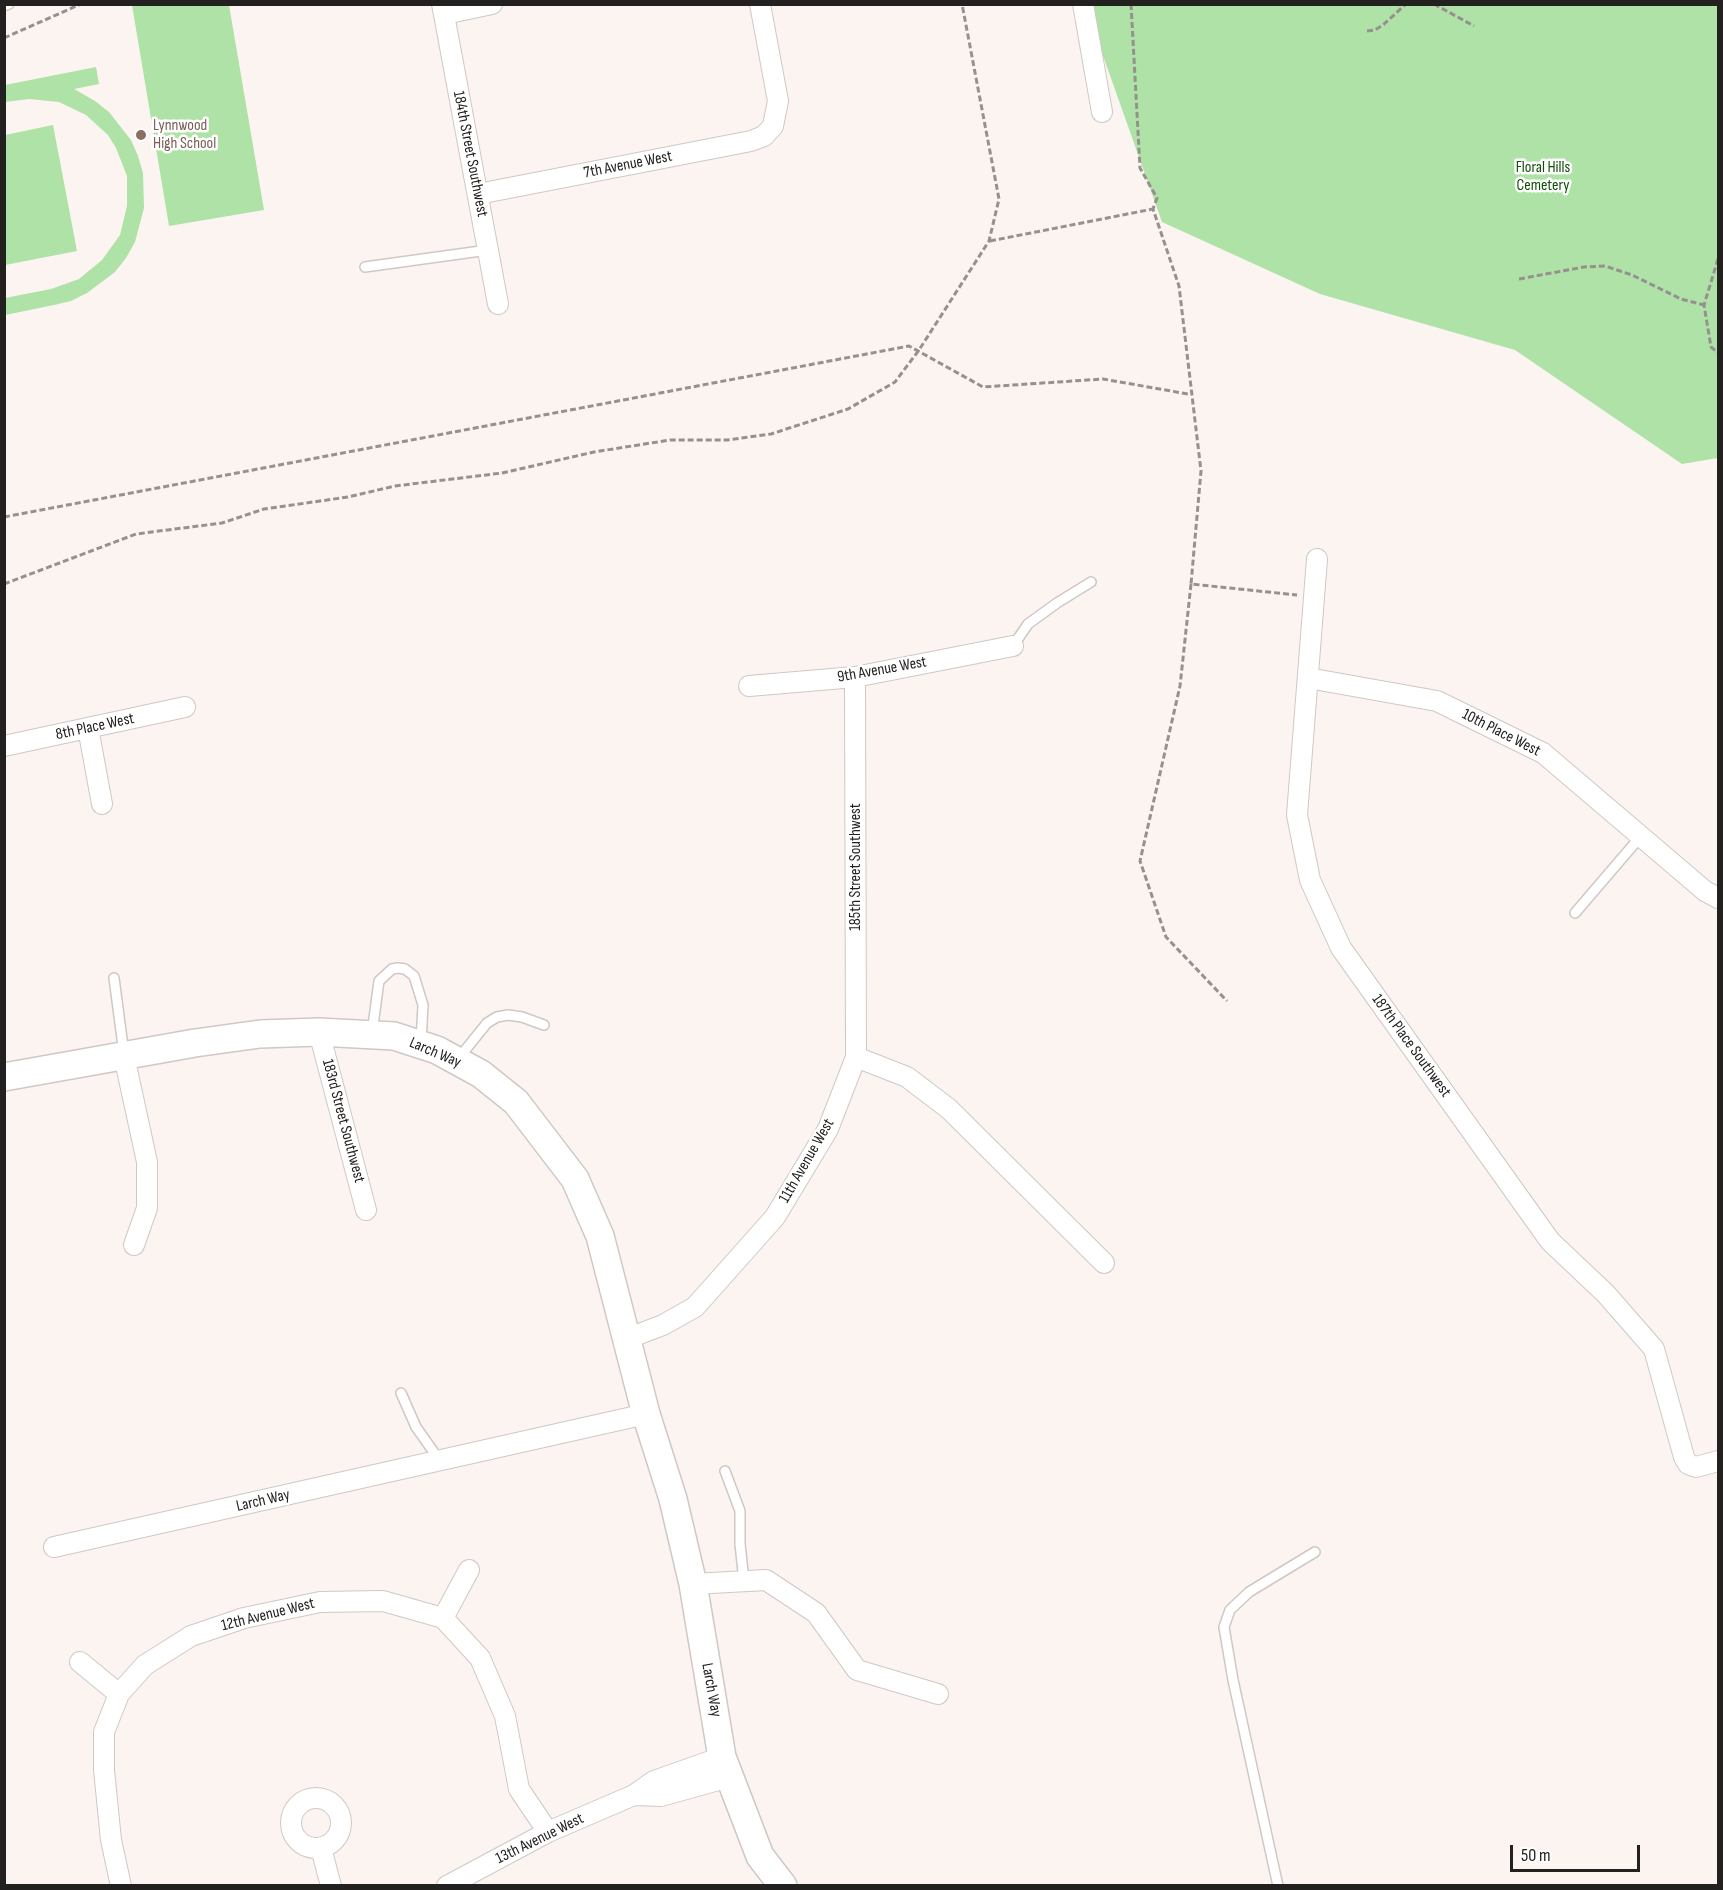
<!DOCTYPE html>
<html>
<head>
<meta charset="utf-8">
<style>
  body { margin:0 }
  #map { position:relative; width:1723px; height:1890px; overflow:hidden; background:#fcf4f1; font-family:"Sofia Sans Condensed",sans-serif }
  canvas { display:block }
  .frame { position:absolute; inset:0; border:6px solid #23211f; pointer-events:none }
  .scale { position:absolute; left:1510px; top:1845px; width:130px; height:27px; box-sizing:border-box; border:3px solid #23211f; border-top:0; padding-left:8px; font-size:18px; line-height:21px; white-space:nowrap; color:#23211f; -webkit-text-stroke:4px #fff; paint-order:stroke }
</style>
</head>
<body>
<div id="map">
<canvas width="1723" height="1890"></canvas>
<div class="frame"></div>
<div class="scale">50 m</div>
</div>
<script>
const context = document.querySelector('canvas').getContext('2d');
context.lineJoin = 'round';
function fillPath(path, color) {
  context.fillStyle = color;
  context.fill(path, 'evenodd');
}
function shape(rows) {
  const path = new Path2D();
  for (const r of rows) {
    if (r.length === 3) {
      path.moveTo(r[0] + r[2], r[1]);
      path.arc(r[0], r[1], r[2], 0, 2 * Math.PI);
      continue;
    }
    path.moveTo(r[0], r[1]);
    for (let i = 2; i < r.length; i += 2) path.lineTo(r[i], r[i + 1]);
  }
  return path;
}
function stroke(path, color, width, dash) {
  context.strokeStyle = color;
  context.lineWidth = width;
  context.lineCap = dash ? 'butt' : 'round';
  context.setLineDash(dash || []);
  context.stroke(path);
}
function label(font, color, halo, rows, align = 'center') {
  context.font = font + ' "Sofia Sans Condensed",sans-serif';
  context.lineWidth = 5;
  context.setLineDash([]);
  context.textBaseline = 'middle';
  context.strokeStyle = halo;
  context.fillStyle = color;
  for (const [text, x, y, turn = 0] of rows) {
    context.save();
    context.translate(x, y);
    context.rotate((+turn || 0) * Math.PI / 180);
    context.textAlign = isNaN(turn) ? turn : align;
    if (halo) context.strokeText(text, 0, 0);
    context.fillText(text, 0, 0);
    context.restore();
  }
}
const green = shape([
  [132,5,229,5,264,210,169,226],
  [1085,5,1718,5,1718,458,1682,464,1515,350,1320,294,1162,222],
  [96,67,99,84,74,89,95,101,109,112,131,140,138,156,143,173,144,208,135,242,126,258,115,272,87,293,71,301,54,305,5,315,5,298,51,289,79,279,102,260,120,235,127,206,127,176,116,148,108,135,86,115,59,102,29,99,5,102,5,85],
  [53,125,77,251,5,265,5,135]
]);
const path = shape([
  [1131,4,1140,168,1157,198,1153,209,1179,286,1201,471,1191,584,1297,595],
  [1434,4,1474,26],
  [1367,31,1375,30,1383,25,1406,4],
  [4,38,81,4],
  [990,241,1153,209],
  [1718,259,1704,305,1711,347,1718,353],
  [1519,279,1584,267,1605,266,1632,275,1681,299,1704,305],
  [4,517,909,346,983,387,1103,379,1188,394],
  [4,584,136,534,222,523,264,509,348,497,395,486,502,473,594,452,670,440,727,440,771,434,848,409,895,382,919,350,989,241,999,199,962,4],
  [1191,584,1180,686,1140,861,1166,937,1227,1001]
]);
const lane = shape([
  [4,6,9,4],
  [365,267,488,250],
  [1013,646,1028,624,1057,603,1091,582],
  [1575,913,1641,836],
  [114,978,124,1054],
  [372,1033,379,981,392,969,398,968,405,969,414,976,423,1005,421,1042],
  [458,1059,487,1023,497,1017,508,1015,522,1017,544,1025],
  [401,1393,416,1427,440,1461],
  [725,1471,740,1511,740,1544,744,1581],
  [1278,1886,1233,1680,1224,1627,1230,1610,1249,1592,1315,1552]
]);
const street = shape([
  [442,4,498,304],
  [1083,4,1102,112],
  [444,14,492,4],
  [478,194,751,141,764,136,773,126,778,101,760,4],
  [1317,559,1297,815,1310,880,1341,948,1550,1241,1606,1294,1654,1349,1684,1457,1688,1464,1696,1467,1718,1461],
  [1308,678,1437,701,1543,753,1705,891,1718,898],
  [749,686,855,677,1013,646],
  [88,728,102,804],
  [4,746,185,707],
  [319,1032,366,1210],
  [124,1056,147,1162,147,1208,134,1245],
  [856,1057,907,1077,949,1109,1104,1263],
  [626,1339,663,1325,695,1307,775,1217,828,1129,856,1057,855,677],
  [54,1547,646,1414],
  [469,1570,443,1618,480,1658,505,1716,519,1789,548,1832],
  [693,1584,766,1580,816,1613,857,1670,938,1694],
  [80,1662,119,1694],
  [634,1795,661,1796,729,1777],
  [316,1823,25],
  [321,1848,331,1886],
  [121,1886,111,1840,104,1770,104,1732,119,1694,145,1665,191,1636,244,1618,320,1602,383,1601,443,1618],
  [447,1886,548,1832,634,1795,654,1781,722,1757]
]);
const secondary = shape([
  [4,1077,195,1043,260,1034,319,1032,394,1036,437,1050,481,1074,516,1102,575,1179,600,1236,646,1414,673,1499,693,1584,722,1757,760,1856,783,1886]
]);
const markers = [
  [141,135,6,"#8d6e63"]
];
const educationNames = [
  ["Lynnwood",153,126],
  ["High School",153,144]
];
const streetNames = [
  ["184th Street Southwest",470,154,79],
  ["7th Avenue West",628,165,-11],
  ["9th Avenue West",882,670,-10],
  ["8th Place West",95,727,-12],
  ["10th Place West",1501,733,27],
  ["185th Street Southwest",856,867,-90],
  ["187th Place Southwest",1411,1046,54],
  ["Larch Way",435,1053,23],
  ["183rd Street Southwest",343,1121,75],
  ["11th Avenue West",807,1161,-60],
  ["Larch Way",263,1501,-13],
  ["12th Avenue West",268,1615,-14],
  ["Larch Way",711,1690,80],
  ["13th Avenue West",540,1839,-26]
];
const parkNames = [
  ["Floral Hills",1543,168],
  ["Cemetery",1543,186]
];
fillPath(green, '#aee2a6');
stroke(lane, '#cfc8c5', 12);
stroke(street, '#cfc8c5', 22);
stroke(secondary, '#cfc8c5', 30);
stroke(path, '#96918f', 3, [6, 3]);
stroke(lane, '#fff', 9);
stroke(street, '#fff', 20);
stroke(secondary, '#fff', 27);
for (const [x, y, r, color] of markers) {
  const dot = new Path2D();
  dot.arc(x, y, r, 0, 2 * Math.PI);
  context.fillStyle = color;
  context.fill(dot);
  stroke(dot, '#fff', 2);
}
label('16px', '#785e54', '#fff', educationNames, 'left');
label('16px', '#23211f', '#fff', streetNames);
label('16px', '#0f4c06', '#fff', parkNames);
</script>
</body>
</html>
